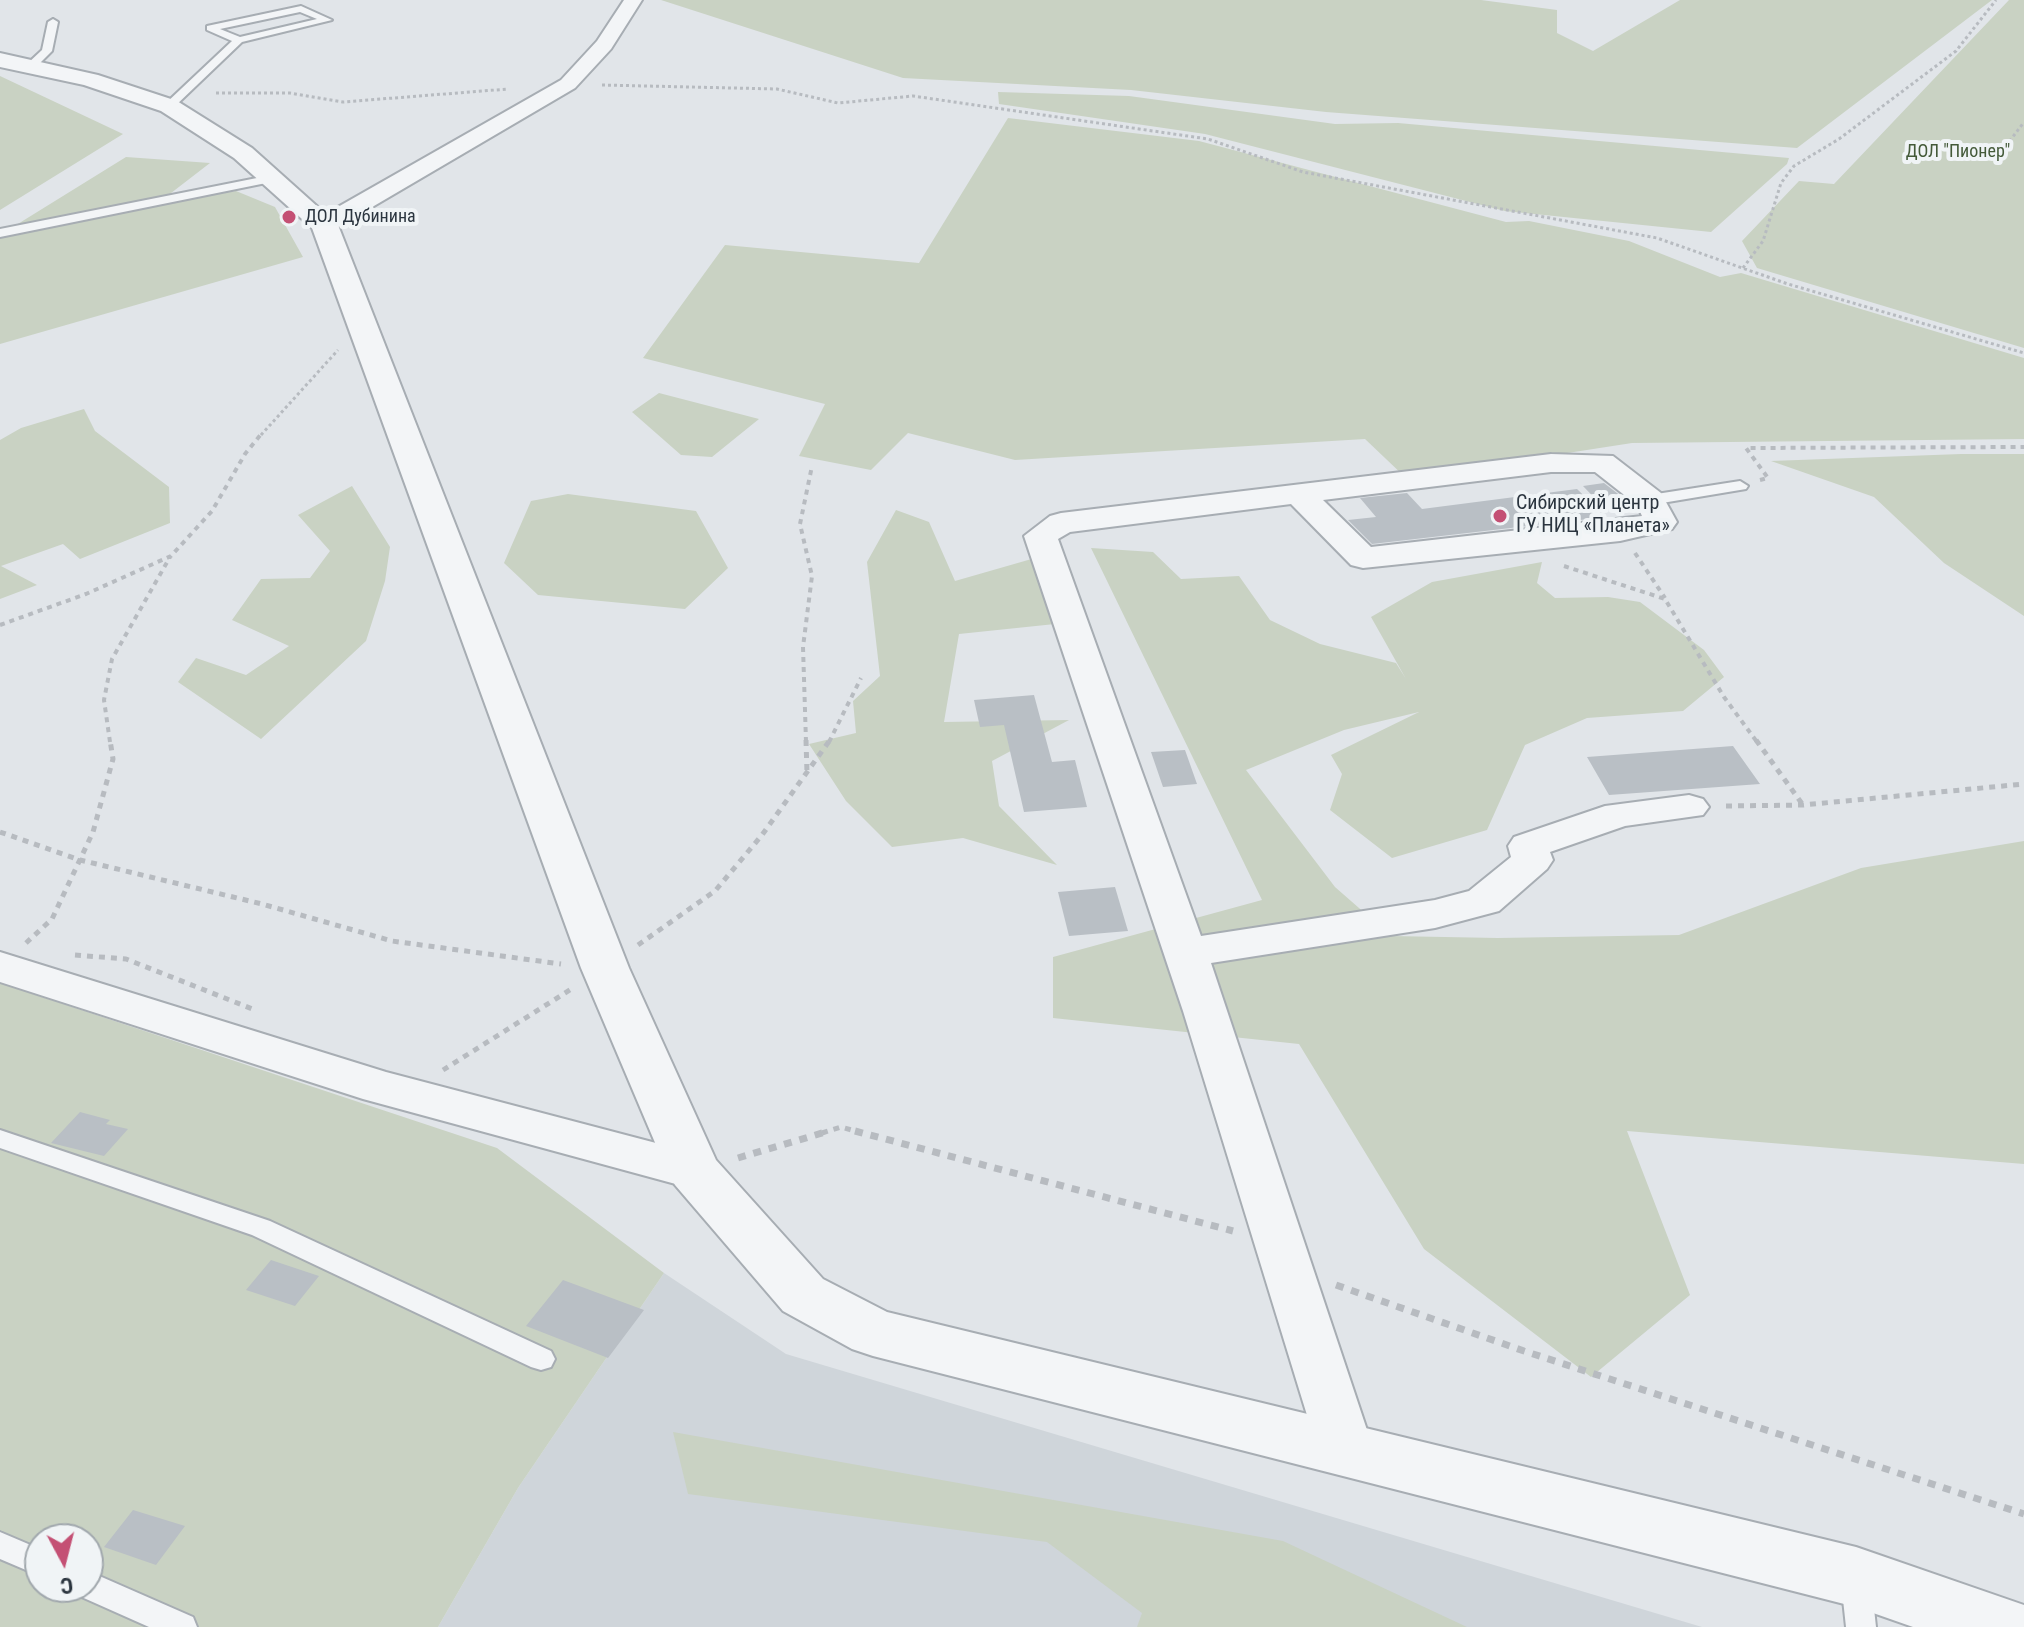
<!DOCTYPE html>
<html>
<head>
<meta charset="utf-8">
<style>
  body { margin:0 }
  #map { position:relative; width:2024px; height:1627px; overflow:hidden; background:#e1e5e9; font-family:"Roboto Condensed",sans-serif }
  canvas { display:block }
  .north { position:absolute; left:24px; top:1523px; width:80px; height:80px; box-sizing:border-box; background:#f0f4f6; border:2px solid #a1a8ad; border-radius:50%; rotate:173deg; font-size:22px; font-weight:700; line-height:32px; text-align:center; color:#2b353f }
  .north::after { content:''; display:block; margin:auto; width:28px; height:36px; background:#c45074; clip-path:polygon(50% 0,100% 100%,50% 72%,0 100%) }
</style>
</head>
<body>
<div id="map">
<canvas width="2024" height="1627"></canvas>
<div class="north">С</div>
</div>
<script>
const context = document.querySelector('canvas').getContext('2d');
context.lineJoin = 'round';
function fillPath(path, color) {
  context.fillStyle = color;
  context.fill(path, 'evenodd');
}
function shape(rows) {
  const path = new Path2D();
  for (const r of rows) {
    path.moveTo(r[0], r[1]);
    for (let i = 2; i < r.length; i += 2) path.lineTo(r[i], r[i + 1]);
  }
  return path;
}
function stroke(path, color, width, dash) {
  context.strokeStyle = color;
  context.lineWidth = width;
  context.lineCap = dash ? 'butt' : 'round';
  context.setLineDash(dash || []);
  context.stroke(path);
}
function label(font, color, halo, rows, align = 'center') {
  context.font = font + ' "Roboto Condensed",sans-serif';
  context.lineWidth = 8;
  context.setLineDash([]);
  context.textBaseline = 'middle';
  context.strokeStyle = halo;
  context.fillStyle = color;
  for (const [text, x, y, turn = 0] of rows) {
    context.save();
    context.translate(x, y);
    context.rotate((+turn || 0) * Math.PI / 180);
    context.textAlign = isNaN(turn) ? turn : align;
    if (halo) context.strokeText(text, 0, 0);
    context.fillText(text, 0, 0);
    context.restore();
  }
}
const built = shape([
  [664,1273,786,1354,1702,1627,438,1627,518,1488]
]);
const green = shape([
  [661,0,1481,0,1557,10,1557,33,1593,51,1680,0,1992,0,1797,148,1326,112,1131,90,903,78],
  [2009,0,2024,0,2024,348,1757,268,1742,241,1799,181,1834,184],
  [0,76,123,134,0,210],
  [998,92,1129,96,1335,124,1398,123,1789,158,1787,164,1711,232,1505,211,1205,134,999,104],
  [1008,118,1199,141,1506,222,1529,221,1629,241,1720,277,1741,273,2024,358,2024,439,1632,443,1406,478,1365,439,1015,460,908,433,871,470,799,456,825,404,643,358,725,245,919,263],
  [126,157,210,163,162,200,236,191,275,207,303,257,0,344,0,235],
  [659,393,759,419,712,457,681,455,632,412],
  [84,409,95,431,169,487,170,523,80,559,63,544,1,566,37,585,0,599,0,440,21,428],
  [1961,454,2024,454,2024,616,1944,563,1874,497,1771,461],
  [352,486,390,547,385,581,366,641,261,739,178,682,196,658,246,675,289,646,232,620,261,579,310,578,330,551,298,515],
  [568,494,696,511,728,568,685,609,538,595,504,563,531,501],
  [896,510,929,522,955,581,1042,556,1055,624,959,634,944,722,1069,720,992,761,999,806,1057,865,963,838,892,847,846,801,809,744,856,733,853,701,880,676,867,562],
  [1091,548,1153,552,1181,579,1239,576,1270,620,1320,644,1396,663,1406,679,1371,617,1432,582,1542,562,1537,583,1555,598,1608,597,1640,602,1704,650,1724,677,1683,711,1587,718,1525,745,1487,830,1392,858,1330,810,1342,774,1331,755,1419,712,1344,730,1246,770,1335,887,1391,936,1498,938,1679,935,1861,868,2024,841,2024,1164,1627,1131,1690,1295,1591,1377,1424,1249,1299,1044,1053,1018,1053,957,1262,900],
  [0,983,497,1148,664,1273,518,1488,438,1627,0,1627],
  [40,1539,88,1539,88,1587,40,1587],
  [673,1432,1283,1541,1467,1627,1137,1627,1142,1613,1047,1542,688,1494]
]);
const building = shape([
  [1604,483,1635,507,1635,508,1607,511,1583,486],
  [1577,489,1606,517,1372,544,1348,520,1376,517,1360,498,1407,493,1422,509],
  [1034,695,1052,762,1075,760,1087,807,1024,812,1004,725,980,727,974,700],
  [1733,746,1760,784,1609,795,1587,757],
  [1185,750,1197,784,1163,787,1151,752],
  [1115,887,1128,931,1069,936,1058,892],
  [80,1112,110,1120,106,1124,128,1129,104,1156,51,1143],
  [271,1260,319,1276,295,1306,246,1290],
  [563,1280,644,1310,608,1358,526,1326],
  [133,1510,185,1526,156,1565,104,1547]
]);
const pathFar3 = shape([
  [602,85,777,89,838,103,913,96,1208,139,1303,172,1657,238,1788,284,2024,353],
  [216,93,290,93,343,102,508,89],
  [2006,146,2024,122],
  [1743,268,1763,241,1781,183,1794,166,1839,139,1956,51,1996,0],
  [261,435,338,350]
]);
const pathFar2 = shape([
  [1760,480,1768,478,1746,448,2024,447],
  [1635,553,1665,598],
  [1564,566,1665,599,1724,697,1757,742],
  [0,625,86,594,171,556,212,511,245,454,262,433],
  [110,742,104,700,112,659,170,557],
  [806,742,803,647,812,576,800,524,812,466],
  [829,742,861,678]
]);
const pathFar1 = shape([
  [806,740,807,773],
  [1756,740,1803,805],
  [1726,806,1803,805,2024,784],
  [0,832,80,860,262,904,392,941,561,964],
  [26,943,52,919,93,832,113,759,110,740],
  [638,945,715,891,762,835,830,740],
  [75,955,126,959,255,1010],
  [443,1070,573,988],
  [822,1133,841,1127,862,1133]
]);
const path = shape([
  [855,1131,1233,1231],
  [738,1158,829,1131],
  [1336,1285,1524,1351,2024,1514]
]);
const service = shape([
  [301,6,332,20,242,42,173,108,165,108,165,104,232,41,207,30,207,26,301,6],
  [300,12,317,19,240,37,220,29,300,12],
  [53,19,58,22,52,51,35,68,27,68,27,64,42,50,48,22,53,19],
  [272,175,278,179,276,181,0,237,0,229,272,175],
  [1740,481,1748,486,1746,489,1650,505,1642,500,1650,495,1740,481],
  [0,1130,270,1221,551,1351,555,1359,551,1367,541,1370,531,1367,252,1235,0,1148,0,1130],
  [0,1532,40,1549,40,1576,0,1559,0,1532],
  [1856,1567,1867,1571,1871,1581,1876,1627,1846,1627,1841,1581,1845,1571,1856,1567],
  [88,1571,193,1617,197,1627,149,1627,77,1595,74,1587,88,1587,88,1571]
]);
const minor = shape([
  [624,0,642,0,611,49,575,88,333,230,315,230,312,225,315,220,561,80,597,41,624,0],
  [1551,454,1613,456,1661,493,1677,522,1672,529,1620,541,1363,568,1351,565,1291,504,1070,532,1058,539,1201,936,1435,900,1469,891,1511,857,1508,846,1514,837,1605,806,1689,795,1703,799,1709,807,1703,815,1625,826,1550,852,1553,860,1547,869,1499,911,1435,928,1211,963,1374,1451,1366,1468,1346,1475,1326,1468,1318,1451,1183,1011,1024,536,1050,516,1061,513,1551,454],
  [1551,472,1595,472,1637,505,1642,516,1371,547,1323,500,1551,472],
  [0,952,386,1072,694,1153,711,1158,719,1171,711,1184,694,1189,363,1099,0,982,0,952]
]);
const tertiary = shape([
  [0,53,98,75,177,101,252,148,338,225,629,968,716,1160,823,1279,887,1312,1856,1547,2024,1605,2024,1627,1913,1627,1856,1607,873,1356,852,1349,783,1311,675,1185,667,1171,581,968,312,228,234,158,161,111,84,85,0,67,0,53]
]);
const markers = [
  [289,217,8,"#c45074"],
  [1500,516,8,"#c45074"]
];
const farParknames = [
  ["ДОЛ \"Пионер\"",1958,152]
];
const farPoinames = [
  ["ДОЛ Дубинина",305,217]
];
const poiNames = [
  ["Сибирский центр",1516,504],
  ["ГУ НИЦ «Планета»",1516,527]
];
fillPath(built, '#cfd5da');
fillPath(green, '#c9d2c3');
fillPath(building, '#b9bfc5');
stroke(service, '#a7adb3', 4);
stroke(minor, '#a7adb3', 4);
stroke(tertiary, '#a7adb3', 4);
stroke(pathFar3, '#b7bbc0', 3, [3, 3]);
stroke(pathFar2, '#b7bbc0', 4, [5, 5]);
stroke(pathFar1, '#b7bbc0', 5, [6, 6]);
stroke(path, '#b7bbc0', 7, [8, 8]);
fillPath(service, '#f3f5f7');
fillPath(minor, '#f3f5f7');
fillPath(tertiary, '#f3f5f7');
for (const [x, y, r, color] of markers) {
  const dot = new Path2D();
  dot.arc(x, y, r, 0, 2 * Math.PI);
  context.fillStyle = color;
  context.fill(dot);
  stroke(dot, '#f0f4f6', 3);
}
label('18px', '#445a39', '#f0f4f6', farParknames);
label('18px', '#2b353f', '#f0f4f6', farPoinames, 'left');
label('20px', '#2b353f', '#f0f4f6', poiNames, 'left');
</script>
</body>
</html>
